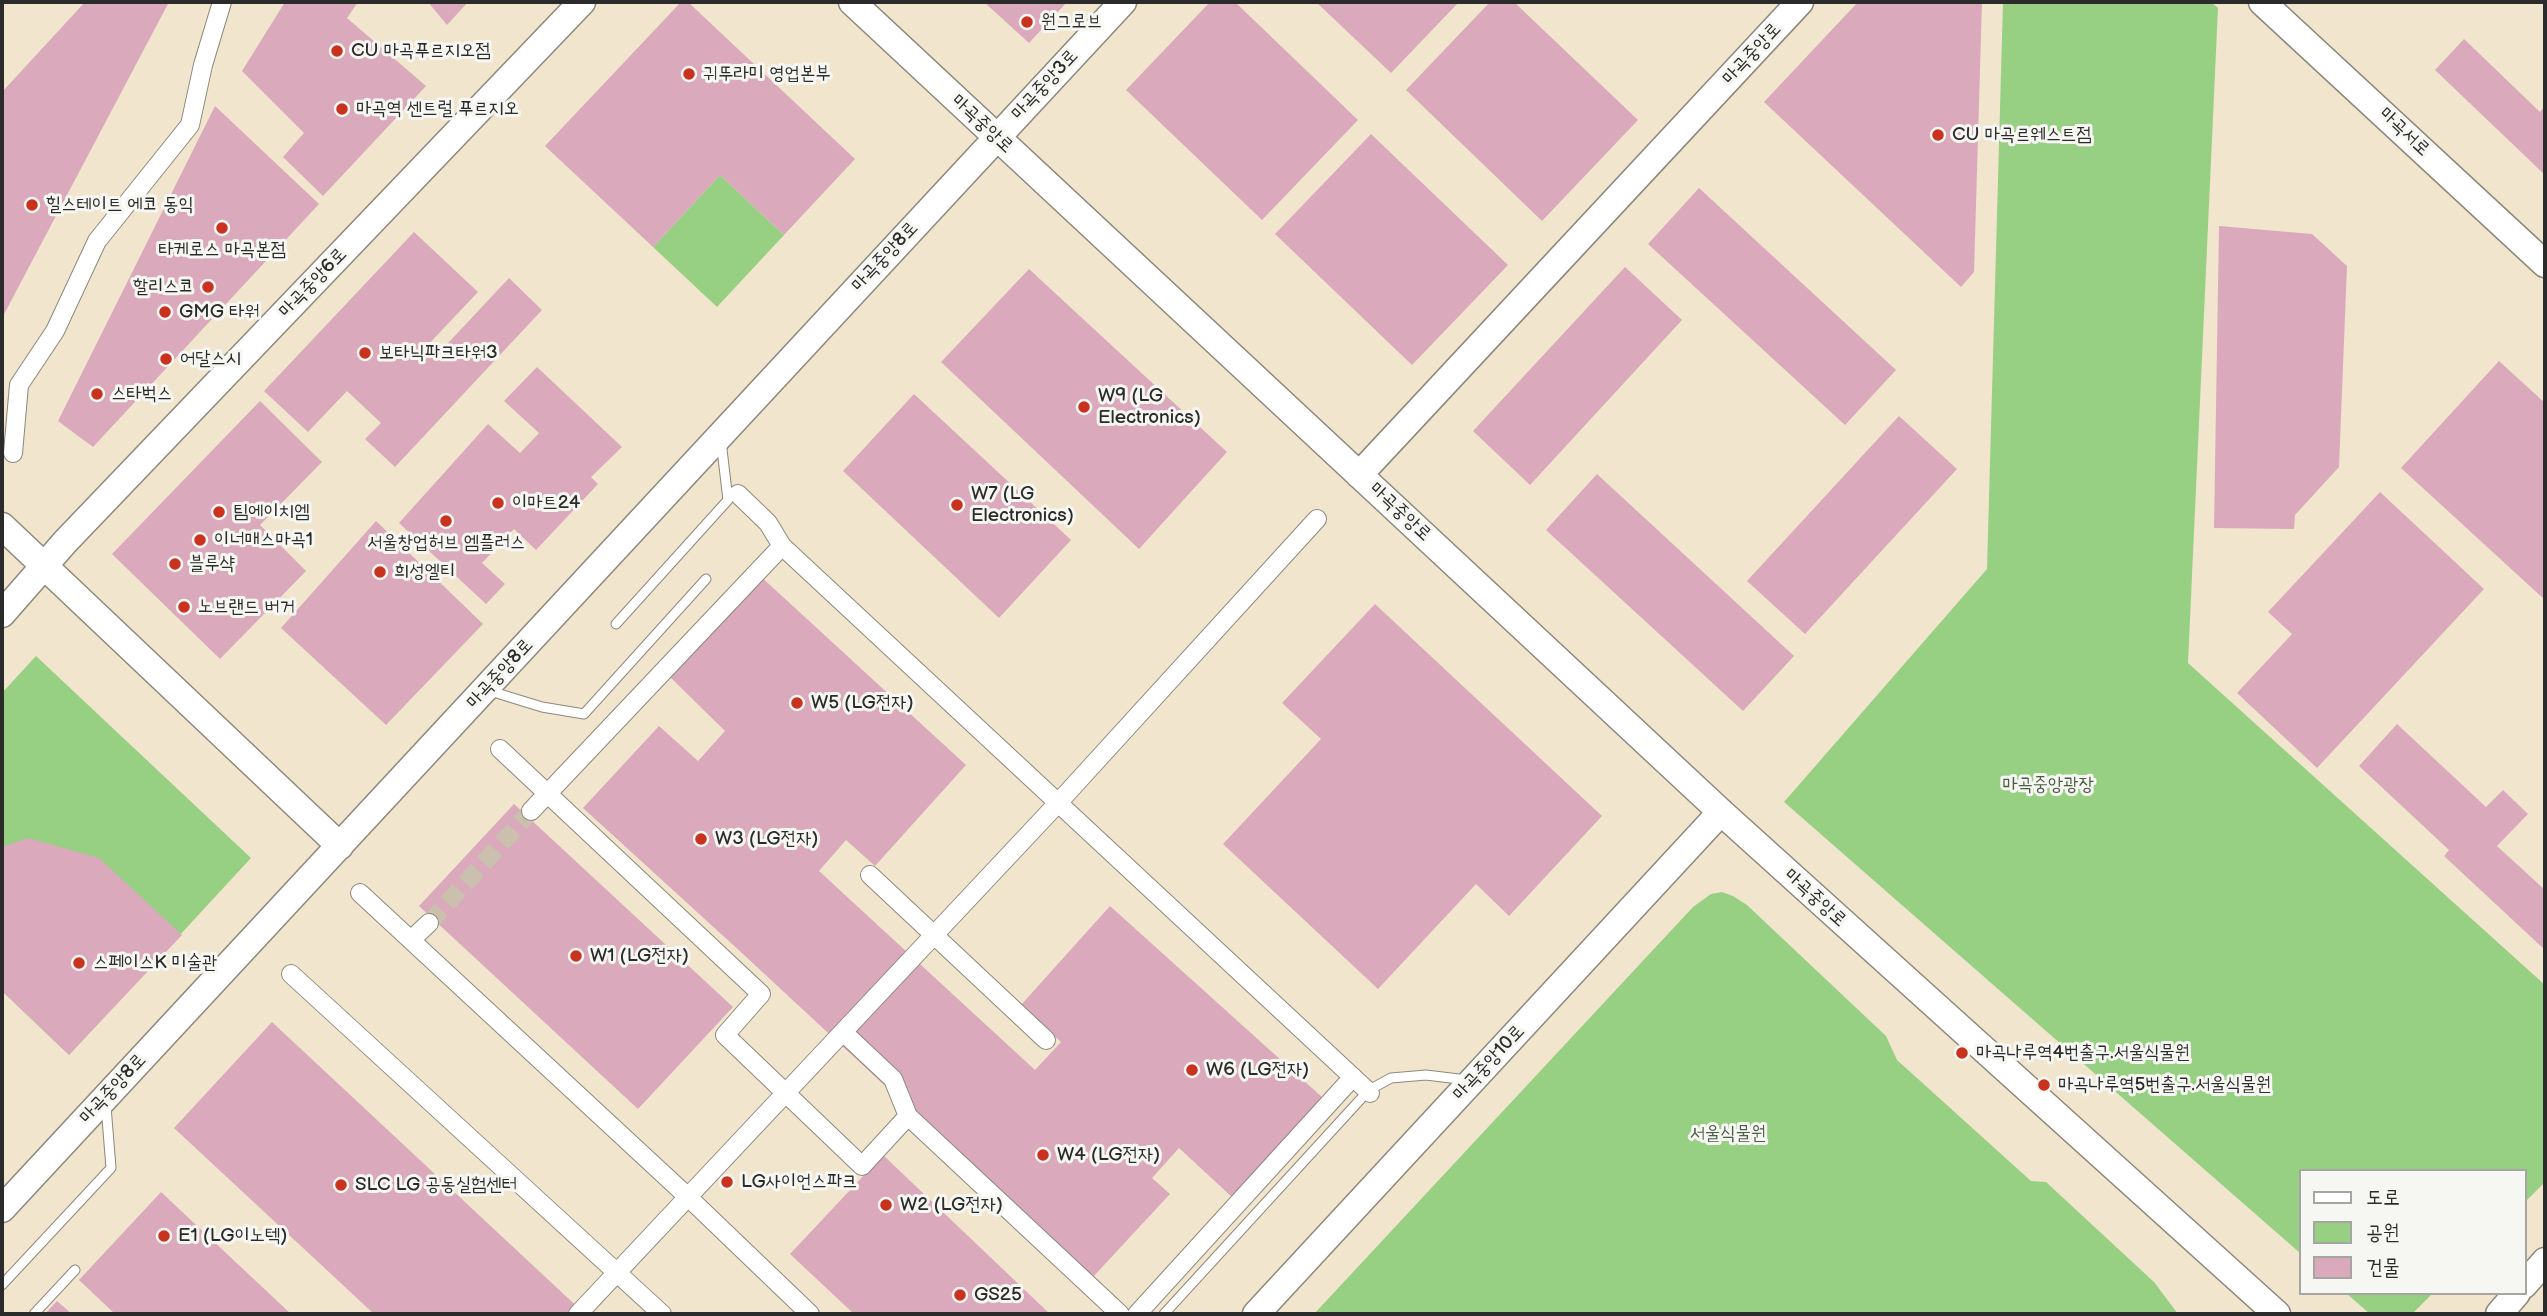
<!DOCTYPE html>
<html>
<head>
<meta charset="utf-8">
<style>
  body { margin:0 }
  #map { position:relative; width:2547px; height:1316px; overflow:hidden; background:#f2e5ce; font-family:"Balsamiq Sans","Poor Story",sans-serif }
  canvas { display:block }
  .frame { position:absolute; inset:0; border:4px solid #2b2b2b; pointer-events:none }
  .legend { position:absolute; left:2299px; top:1169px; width:228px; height:126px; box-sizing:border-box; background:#f6f6f2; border:2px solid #a5a5a2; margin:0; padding:9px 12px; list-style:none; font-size:21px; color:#2b2b2b }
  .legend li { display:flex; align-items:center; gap:14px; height:35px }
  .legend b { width:35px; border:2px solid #a5a5a2 }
</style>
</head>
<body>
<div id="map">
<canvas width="2547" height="1316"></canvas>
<div class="frame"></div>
<ul class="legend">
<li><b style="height:9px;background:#fff"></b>도로</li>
<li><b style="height:19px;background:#97d083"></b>공원</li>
<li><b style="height:19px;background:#daa9bc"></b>건물</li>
</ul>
</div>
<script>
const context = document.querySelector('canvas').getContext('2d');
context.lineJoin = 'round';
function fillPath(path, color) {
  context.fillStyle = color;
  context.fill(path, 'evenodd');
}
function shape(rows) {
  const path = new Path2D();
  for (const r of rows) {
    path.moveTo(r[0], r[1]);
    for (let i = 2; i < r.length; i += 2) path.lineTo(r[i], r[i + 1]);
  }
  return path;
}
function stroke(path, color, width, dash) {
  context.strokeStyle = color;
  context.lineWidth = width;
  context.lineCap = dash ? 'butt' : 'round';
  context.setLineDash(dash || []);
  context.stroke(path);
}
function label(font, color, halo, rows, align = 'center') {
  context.font = font + ' "Balsamiq Sans","Poor Story",sans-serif';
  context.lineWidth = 6;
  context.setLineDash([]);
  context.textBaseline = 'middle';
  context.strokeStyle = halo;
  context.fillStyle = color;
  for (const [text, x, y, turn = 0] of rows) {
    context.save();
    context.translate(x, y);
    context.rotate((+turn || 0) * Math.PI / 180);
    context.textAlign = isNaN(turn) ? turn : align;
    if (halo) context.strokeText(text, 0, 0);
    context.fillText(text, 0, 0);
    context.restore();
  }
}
const green = shape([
  [2003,2,2211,2,2218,8,2188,663,2545,985,2545,1182,2524,1203,2524,1171,2300,1171,2300,1253,1784,802,1987,569],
  [720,175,784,235,717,307,653,247],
  [36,656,251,858,69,1055,2,991,2,693],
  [1722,892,1733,896,1747,905,1886,1036,1897,1060,2031,1181,2046,1182,2154,1282,2178,1314,1314,1314,1693,907,1711,894],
  [2346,1293,2433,1293,2412,1314,2370,1314]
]);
const building = shape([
  [85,2,169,2,2,318,2,92],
  [285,2,358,2,347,18,426,86,323,196,283,157,304,133,242,71],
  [428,2,468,2,447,25],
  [681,2,688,2,855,159,784,235,720,175,653,247,545,146],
  [984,2,1067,2,1029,43],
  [1210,2,1235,2,1358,120,1262,220,1126,90],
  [1316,2,1459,2,1391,73],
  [1490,2,1514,2,1638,120,1542,221,1406,90],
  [1858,2,1982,2,1974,272,1961,287,1764,102],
  [2464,39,2540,112,2545,106,2545,175,2435,70],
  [215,106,319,204,93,447,58,421],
  [1371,134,1508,265,1412,365,1275,234],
  [1699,188,1896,370,1845,425,1648,244],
  [2219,226,2312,234,2347,266,2339,467,2295,515,2294,529,2214,528],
  [414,232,478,292,425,348,435,357,509,278,542,310,395,467,365,439,381,423,347,391,308,432,264,391],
  [1625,267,1682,320,1530,485,1473,431],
  [1029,269,1227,452,1139,549,941,362],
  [2499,361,2545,403,2545,600,2401,468],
  [537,367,622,447,591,477,598,484,536,550,514,529,482,563,505,584,486,604,399,523,488,424,520,453,539,433,504,401],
  [914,394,1071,540,999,618,843,471],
  [260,401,322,462,260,525,306,571,220,659,112,554],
  [1899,416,1957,469,1805,634,1747,581],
  [1597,474,1794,656,1743,711,1546,530],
  [2380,492,2484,589,2317,768,2237,693,2292,634,2268,612],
  [376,521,483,624,386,725,281,628],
  [758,574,966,765,875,866,846,840,819,871,1035,1070,1061,1042,1021,1005,1110,906,1323,1098,1233,1198,1179,1148,1152,1178,1170,1194,1092,1278,743,954,583,808,659,726,698,761,725,731,668,675],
  [1375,604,1602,816,1509,916,1476,884,1378,989,1223,844,1321,739,1282,703],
  [2397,724,2486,807,2503,790,2528,814,2497,846,2545,890,2545,950,2444,856,2449,850,2359,766],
  [514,804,733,1007,638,1109,419,906],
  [28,838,99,858,182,935,69,1055,2,991,2,847],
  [272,1022,585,1314,374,1314,174,1128],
  [883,1155,1050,1314,854,1314,790,1254],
  [161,1192,291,1314,115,1314,79,1280],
  [57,1301,72,1314,45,1314]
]);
const streetTunnel = shape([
  [429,923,531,811]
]);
const lane = shape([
  [616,624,728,500,721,441],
  [490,691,542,707,584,714,706,579],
  [2,1285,111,1168,106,1106],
  [34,1314,75,1270],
  [1164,1314,1369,1090,1391,1078,1426,1075,1467,1080]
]);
const street = shape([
  [13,453,19,385,55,331,97,241,190,125,203,65,222,2],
  [738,494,768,523,782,546,1370,1093],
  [500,749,761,994,725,1035,862,1166,908,1116,1120,1314],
  [531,811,782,546],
  [870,875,1046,1040],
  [360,893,688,1197,810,1314],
  [411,940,429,923],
  [291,974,662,1314],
  [843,1032,893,1079,908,1116],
  [578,1314,1058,803,1317,519],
  [1137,1314,1353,1077]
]);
const secondary = shape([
  [852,2,1721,812,2277,1314],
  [2262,2,2545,264],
  [1359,475,1800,2],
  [2,526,340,846],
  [2,614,65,542,582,2],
  [2,1209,1123,2],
  [2524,1285,2545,1261],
  [1256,1314,1721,812],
  [2499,1314,2517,1293]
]);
const markers = [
  [1027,22,7,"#c8321e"],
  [337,51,7,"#c8321e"],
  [689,74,7,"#c8321e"],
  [342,109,7,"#c8321e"],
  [1938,135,7,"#c8321e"],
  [32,205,7,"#c8321e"],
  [222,228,7,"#c8321e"],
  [208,287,7,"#c8321e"],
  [165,312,7,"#c8321e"],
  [365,353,7,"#c8321e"],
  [166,359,7,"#c8321e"],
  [97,394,7,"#c8321e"],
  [1084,407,7,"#c8321e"],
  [498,503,7,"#c8321e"],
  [957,505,7,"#c8321e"],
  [219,512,7,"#c8321e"],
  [446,521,7,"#c8321e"],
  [200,540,7,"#c8321e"],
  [175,564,7,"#c8321e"],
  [380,572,7,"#c8321e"],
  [184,607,7,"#c8321e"],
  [797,703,7,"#c8321e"],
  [701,839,7,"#c8321e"],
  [576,956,7,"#c8321e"],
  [79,963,7,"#c8321e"],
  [1962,1053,7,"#c8321e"],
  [1192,1070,7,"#c8321e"],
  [2044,1085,7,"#c8321e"],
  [1043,1155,7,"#c8321e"],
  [727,1182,7,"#c8321e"],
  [341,1185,7,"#c8321e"],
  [886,1205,7,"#c8321e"],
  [164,1236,7,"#c8321e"],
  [960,1295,7,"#c8321e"]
];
const poiNames = [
  ["원그로브",1041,22],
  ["CU 마곡푸르지오점",351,51],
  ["귀뚜라미 영업본부",703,74],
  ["마곡역 센트럴 푸르지오",356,109],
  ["CU 마곡르웨스트점",1952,135],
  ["힐스테이트 에코 동익",46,205],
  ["타케로스 마곡본점",222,250,"center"],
  ["할리스코",194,287,"right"],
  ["GMG 타워",179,312],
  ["보타닉파크타워3",379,353],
  ["어달스시",180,359],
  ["스타벅스",111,394],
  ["W9 (LG",1098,396],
  ["Electronics)",1098,418],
  ["W7 (LG",971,494],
  ["Electronics)",971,516],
  ["이마트24",512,503],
  ["팀에이치엠",233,512],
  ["이너매스마곡1",214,540],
  ["서울창업허브 엠플러스",446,543,"center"],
  ["블루샥",189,564],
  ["희성엘티",394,572],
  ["노브랜드 버거",198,607],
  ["W5 (LG전자)",811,703],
  ["W3 (LG전자)",715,839],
  ["W1 (LG전자)",590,956],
  ["스페이스K 미술관",93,963],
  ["마곡나루역4번출구.서울식물원",1976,1053],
  ["W6 (LG전자)",1206,1070],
  ["마곡나루역5번출구.서울식물원",2058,1085],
  ["W4 (LG전자)",1057,1155],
  ["LG사이언스파크",741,1182],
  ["SLC LG 공동실험센터",355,1185],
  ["W2 (LG전자)",900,1205],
  ["E1 (LG이노텍)",178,1236],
  ["GS25",974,1295]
];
const streetNames = [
  ["마곡중앙로",1752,54,-47],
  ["마곡중앙3로",1045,85,-47],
  ["마곡중앙로",982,124,43],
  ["마곡서로",2404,132,43],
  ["마곡중앙8로",885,257,-47],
  ["마곡중앙6로",313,283,-46],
  ["마곡중앙로",1400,512,43],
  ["마곡중앙8로",500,674,-47],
  ["마곡중앙로",1815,898,42],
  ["마곡중앙10로",1489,1063,-47],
  ["마곡중앙8로",113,1089,-47]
];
const parkNames = [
  ["마곡중앙광장",2048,785],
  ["서울식물원",1728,1134]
];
fillPath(green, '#97d083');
fillPath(building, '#daa9bc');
stroke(streetTunnel, '#cac0ad', 18, [18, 9]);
stroke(lane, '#8e887c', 11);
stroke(street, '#8e887c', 20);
stroke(secondary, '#8e887c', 29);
stroke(lane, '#fff', 9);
stroke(street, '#fff', 18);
stroke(secondary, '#fff', 26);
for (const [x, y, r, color] of markers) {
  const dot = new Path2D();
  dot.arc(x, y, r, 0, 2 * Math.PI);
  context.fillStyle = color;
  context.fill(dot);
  stroke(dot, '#f6f6f2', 2.5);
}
label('19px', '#2b2b2b', '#f6f6f2', poiNames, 'left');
label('19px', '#2b2b2b', '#f6f6f2', streetNames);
label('19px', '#4b5d45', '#f6f6f2', parkNames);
</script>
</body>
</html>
